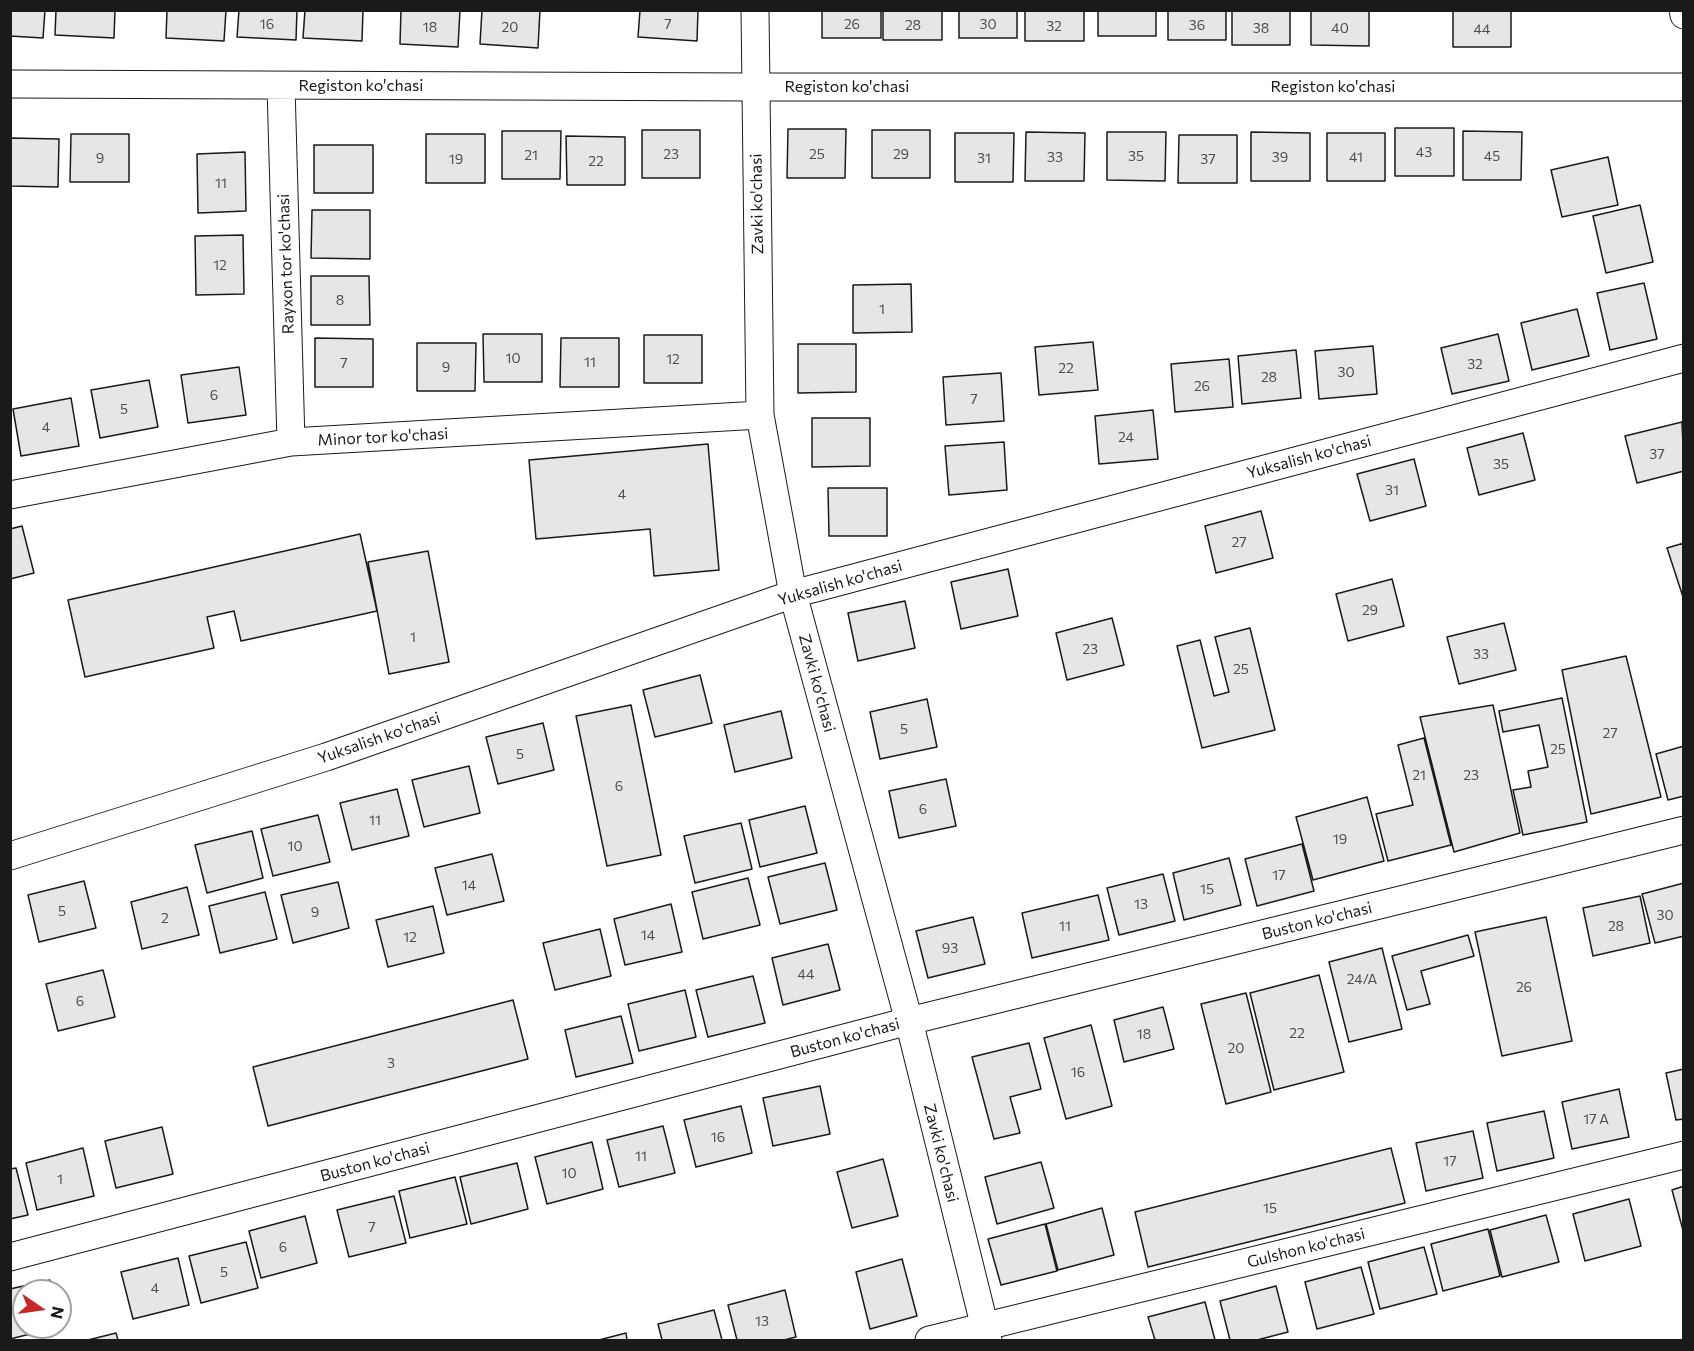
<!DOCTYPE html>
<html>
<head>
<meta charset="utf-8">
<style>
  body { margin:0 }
  #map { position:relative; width:1694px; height:1351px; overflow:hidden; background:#fff; font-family:Commissioner,sans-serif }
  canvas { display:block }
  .frame { position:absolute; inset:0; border:12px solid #1a1a1a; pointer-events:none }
  .north { position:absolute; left:12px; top:1279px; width:60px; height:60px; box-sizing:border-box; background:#fff; border:2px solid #a3a3a3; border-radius:50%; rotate:103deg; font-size:16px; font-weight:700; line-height:24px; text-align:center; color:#1a1a1a }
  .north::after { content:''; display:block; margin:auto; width:21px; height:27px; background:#c62828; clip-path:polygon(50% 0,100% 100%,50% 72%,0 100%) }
</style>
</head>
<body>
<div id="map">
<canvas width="1694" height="1351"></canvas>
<div class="frame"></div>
<div class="north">N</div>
</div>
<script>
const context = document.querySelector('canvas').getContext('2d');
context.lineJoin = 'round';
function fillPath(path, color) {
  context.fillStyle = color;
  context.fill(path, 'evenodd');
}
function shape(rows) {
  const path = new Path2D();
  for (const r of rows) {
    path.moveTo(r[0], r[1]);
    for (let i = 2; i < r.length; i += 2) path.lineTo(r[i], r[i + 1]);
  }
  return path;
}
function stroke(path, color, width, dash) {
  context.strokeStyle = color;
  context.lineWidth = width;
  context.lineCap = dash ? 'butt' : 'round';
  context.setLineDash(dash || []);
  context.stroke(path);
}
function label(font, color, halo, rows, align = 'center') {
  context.font = font + ' Commissioner,sans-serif';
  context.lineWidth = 4.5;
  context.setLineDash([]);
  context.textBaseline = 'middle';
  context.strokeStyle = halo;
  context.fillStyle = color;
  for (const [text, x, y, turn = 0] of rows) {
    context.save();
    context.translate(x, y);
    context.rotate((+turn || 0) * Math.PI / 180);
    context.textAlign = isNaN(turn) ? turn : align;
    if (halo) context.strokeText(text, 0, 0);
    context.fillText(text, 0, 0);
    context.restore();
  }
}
const building = shape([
  [10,10,45,10,43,38,10,36,10,10],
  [56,10,115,10,114,38,55,35,56,10],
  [167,10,226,10,224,41,166,38,167,10],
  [239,10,297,10,296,40,237,37,239,10],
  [305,10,363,10,362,41,303,38,305,10],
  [401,10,460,10,458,47,400,44,401,10],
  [482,10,540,10,538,48,480,44,482,10],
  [640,10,698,10,697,41,638,37,640,10],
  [822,10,881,10,881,38,822,38,822,10],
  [883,10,942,10,942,40,883,40,883,10],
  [959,10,1017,10,1017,38,959,38,959,10],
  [1025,10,1084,10,1084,41,1025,41,1025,10],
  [1098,10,1156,10,1156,36,1098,36,1098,10],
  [1168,10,1226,10,1226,40,1168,40,1168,10],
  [1232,10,1290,10,1290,45,1232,45,1232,10],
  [1311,10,1369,10,1369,46,1311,45,1311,10],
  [1453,10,1511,10,1511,47,1453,47,1453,10],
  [1395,128,1454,128,1454,176,1395,176,1395,128],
  [788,129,846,129,845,178,787,178,788,129],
  [642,130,700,130,700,178,642,178,642,130],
  [872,130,930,130,930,178,872,178,872,130],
  [502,131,561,131,560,179,502,179,502,131],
  [1463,131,1522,132,1521,180,1463,180,1463,131],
  [1026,132,1085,133,1084,181,1025,181,1026,132],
  [1107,132,1166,132,1165,181,1107,180,1107,132],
  [1251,132,1310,133,1310,181,1251,181,1251,132],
  [955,133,1014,133,1013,182,955,182,955,133],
  [1327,133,1385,133,1385,181,1327,181,1327,133],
  [71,134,129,134,129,182,70,182,71,134],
  [426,134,485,134,485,183,426,183,426,134],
  [1179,135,1237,135,1237,183,1178,183,1179,135],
  [566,136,625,137,625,185,567,185,566,136],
  [10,138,59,139,58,187,10,186,10,138],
  [314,145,373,145,373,193,314,193,314,145],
  [245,152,246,211,198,213,197,154,245,152],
  [1608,157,1618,205,1562,217,1551,170,1608,157],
  [1640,205,1653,262,1606,273,1593,216,1640,205],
  [312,210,370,210,370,259,311,258,312,210],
  [243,235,244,294,196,295,195,236,243,235],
  [311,276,369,276,370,325,311,325,311,276],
  [1644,283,1657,339,1610,350,1597,293,1644,283],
  [911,284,912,332,853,333,853,285,911,284],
  [1577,309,1589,356,1532,370,1521,323,1577,309],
  [483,334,542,334,542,382,484,382,483,334],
  [1498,334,1509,381,1452,394,1441,348,1498,334],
  [644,335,702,335,702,383,644,383,644,335],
  [315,338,373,339,373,387,315,387,315,338],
  [561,338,619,338,619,387,560,387,561,338],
  [1093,342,1098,390,1039,395,1035,347,1093,342],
  [417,343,476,343,475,391,417,391,417,343],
  [798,344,856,344,856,392,798,393,798,344],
  [1373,346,1377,394,1319,399,1315,351,1373,346],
  [1296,350,1301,398,1242,404,1238,356,1296,350],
  [1229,359,1233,407,1175,412,1171,364,1229,359],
  [239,367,246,415,188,423,181,375,239,367],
  [1001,373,1004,421,946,425,943,377,1001,373],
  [149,380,158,427,100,438,91,390,149,380],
  [71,398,79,446,21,456,13,409,71,398],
  [1153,410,1158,459,1099,464,1095,416,1153,410],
  [812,418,870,418,870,466,812,467,812,418],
  [1682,422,1684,471,1637,483,1625,436,1682,422],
  [1523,433,1535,480,1479,495,1467,448,1523,433],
  [1004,442,1007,490,949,495,945,446,1004,442],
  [708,444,719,570,654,576,650,529,536,539,529,460,708,444],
  [1414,459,1426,506,1370,521,1357,474,1414,459],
  [828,488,887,488,887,536,829,536,828,488],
  [1261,511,1273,558,1216,573,1205,526,1261,511],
  [22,526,34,573,10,579,10,529,22,526],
  [360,534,377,611,241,641,234,611,207,617,214,648,85,677,68,600,360,534],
  [1684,543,1684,600,1667,548,1684,543],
  [428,551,449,662,389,674,368,562,428,551],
  [1008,569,1018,616,961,629,951,582,1008,569],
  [1392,579,1404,626,1348,641,1336,594,1392,579],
  [905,601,915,648,858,661,848,613,905,601],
  [1112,618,1124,665,1067,680,1056,633,1112,618],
  [1504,623,1516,670,1459,684,1447,637,1504,623],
  [1250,628,1275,730,1202,748,1177,646,1200,640,1214,696,1229,692,1215,637,1250,628],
  [1626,656,1661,797,1591,814,1562,670,1626,656],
  [700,675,712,723,655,737,643,690,700,675],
  [1562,698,1587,822,1523,835,1513,790,1531,787,1528,771,1548,767,1539,725,1503,732,1499,711,1562,698],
  [927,699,937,747,880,759,870,712,927,699],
  [631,705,661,855,607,866,576,716,631,705],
  [1493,705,1520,833,1454,852,1420,717,1493,705],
  [781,711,792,758,735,772,724,725,781,711],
  [543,723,554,770,498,784,486,737,543,723],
  [1424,738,1451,845,1388,861,1376,814,1413,805,1398,745,1424,738],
  [1684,746,1684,796,1668,800,1656,754,1684,746],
  [469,766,480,813,424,827,412,780,469,766],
  [946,779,956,826,899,838,889,791,946,779],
  [397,789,409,836,352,850,340,803,397,789],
  [1367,797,1384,861,1313,880,1296,817,1367,797],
  [805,806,817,853,760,867,749,820,805,806],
  [318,815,330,862,273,876,261,829,318,815],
  [741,823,752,869,695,883,684,836,741,823],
  [252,831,263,878,207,893,195,845,252,831],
  [1302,844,1314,891,1257,906,1245,859,1302,844],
  [492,854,504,901,447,915,435,868,492,854],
  [1229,858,1241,905,1184,920,1173,873,1229,858],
  [825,863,837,910,780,924,768,877,825,863],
  [1163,874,1175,921,1119,935,1107,888,1163,874],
  [748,878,760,925,703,939,692,892,748,878],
  [84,881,96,928,39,942,28,895,84,881],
  [338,882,349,928,293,943,281,895,338,882],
  [1684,883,1684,936,1655,943,1642,894,1684,883],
  [187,887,199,935,142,949,131,902,187,887],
  [265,892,277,939,220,953,209,906,265,892],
  [1098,895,1109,940,1032,958,1022,913,1098,895],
  [1640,896,1650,943,1593,956,1583,908,1640,896],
  [671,904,682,952,625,965,614,919,671,904],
  [433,906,444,953,388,967,376,920,433,906],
  [973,917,985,964,928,978,916,931,973,917],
  [1546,917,1572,1041,1502,1056,1475,932,1546,917],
  [600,929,611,976,555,990,543,943,600,929],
  [1468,935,1474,956,1421,971,1430,1004,1407,1010,1392,956,1468,935],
  [828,944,840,990,783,1005,772,958,828,944],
  [1382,948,1402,1029,1349,1042,1329,962,1382,948],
  [103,970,115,1017,58,1031,46,984,103,970],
  [1319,975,1344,1072,1274,1090,1250,993,1319,975],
  [753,976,765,1023,708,1037,696,990,753,976],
  [685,990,696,1037,639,1051,628,1004,685,990],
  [1246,993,1271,1092,1226,1104,1201,1004,1246,993],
  [513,1000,528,1059,268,1126,253,1067,513,1000],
  [1163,1007,1174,1049,1124,1062,1114,1020,1163,1007],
  [621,1016,633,1063,576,1077,565,1030,621,1016],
  [1091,1025,1112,1106,1066,1119,1044,1038,1091,1025],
  [1029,1043,1041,1089,1010,1097,1020,1133,994,1139,972,1057,1029,1043],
  [1684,1069,1684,1119,1676,1120,1666,1073,1684,1069],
  [820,1086,830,1134,773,1146,763,1098,820,1086],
  [1619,1089,1629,1137,1572,1149,1562,1102,1619,1089],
  [741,1106,752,1153,696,1167,684,1120,741,1106],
  [1544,1111,1554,1158,1497,1171,1487,1123,1544,1111],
  [663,1126,675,1173,619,1187,607,1140,663,1126],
  [162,1127,173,1174,116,1188,105,1141,162,1127],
  [1473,1131,1483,1178,1426,1191,1416,1143,1473,1131],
  [592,1142,603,1189,547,1204,535,1157,592,1142],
  [83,1148,94,1196,37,1210,26,1163,83,1148],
  [1391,1148,1405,1203,1148,1267,1135,1212,1391,1148],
  [883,1159,898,1216,852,1228,837,1172,883,1159],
  [1041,1162,1054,1208,997,1224,985,1177,1041,1162],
  [517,1163,528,1209,471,1224,460,1177,517,1163],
  [16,1168,28,1215,10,1219,10,1169,16,1168],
  [455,1177,467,1224,410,1238,399,1191,455,1177],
  [1684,1186,1684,1234,1672,1190,1684,1186],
  [394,1196,406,1243,349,1257,337,1210,394,1196],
  [1629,1199,1641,1246,1585,1261,1573,1214,1629,1199],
  [1102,1208,1114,1255,1058,1270,1046,1224,1102,1208],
  [1546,1215,1559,1262,1502,1277,1490,1230,1546,1215],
  [305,1216,317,1263,261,1278,249,1231,305,1216],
  [1045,1224,1057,1271,1001,1285,988,1239,1045,1224],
  [1488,1229,1500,1276,1443,1291,1431,1244,1488,1229],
  [246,1242,258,1288,201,1303,189,1256,246,1242],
  [1424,1247,1437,1294,1380,1309,1368,1262,1424,1247],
  [178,1258,189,1305,133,1319,121,1272,178,1258],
  [902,1259,917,1316,870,1329,856,1272,902,1259],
  [1361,1267,1374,1314,1317,1329,1305,1282,1361,1267],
  [50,1280,53,1291,24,1291,24,1327,59,1327,10,1339,10,1289,50,1280],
  [1276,1286,1288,1332,1257,1340,1230,1340,1220,1301,1276,1286],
  [785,1290,796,1337,784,1340,737,1340,728,1305,785,1290],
  [1205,1302,1215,1340,1155,1340,1148,1317,1205,1302],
  [714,1310,722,1340,662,1340,658,1324,714,1310],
  [116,1333,118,1340,88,1340,116,1333],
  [626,1333,627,1340,599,1340,626,1333]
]);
const minor = shape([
  [755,10,760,415,793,594,909,1021,988,1340],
  [1683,10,1684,15],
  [10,84,755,87,1684,87],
  [281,86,291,442],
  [10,495,291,442,760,415],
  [10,856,326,757,793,594,1684,358],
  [10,1257,909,1021,1684,830],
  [929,1340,1684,1155]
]);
const numberNames = [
  ["16",267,24],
  ["7",668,24],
  ["26",852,24],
  ["30",988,24],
  ["28",913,25],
  ["36",1197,25],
  ["32",1054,26],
  ["18",430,27],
  ["20",510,27],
  ["38",1261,28],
  ["40",1340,28],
  ["44",1482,29],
  ["43",1424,152],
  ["23",671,154],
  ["25",817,154],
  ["29",901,154],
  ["21",531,155],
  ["35",1136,156],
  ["45",1492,156],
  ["33",1055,157],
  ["39",1280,157],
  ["41",1356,157],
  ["9",100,158],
  ["31",984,158],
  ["19",456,159],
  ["37",1208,159],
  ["22",596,161],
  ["11",221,183],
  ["12",220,265],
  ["8",340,300],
  ["1",882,309],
  ["10",513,358],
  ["12",673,359],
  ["11",590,362],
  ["7",344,363],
  ["32",1475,364],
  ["9",446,367],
  ["22",1066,368],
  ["30",1346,372],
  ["28",1269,377],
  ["26",1202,386],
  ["6",214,395],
  ["7",974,399],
  ["5",124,409],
  ["4",46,427],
  ["24",1126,437],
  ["37",1657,454],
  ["35",1501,464],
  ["31",1392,490],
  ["4",622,494],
  ["27",1239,542],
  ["29",1370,610],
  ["1",413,637],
  ["23",1090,649],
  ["33",1481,654],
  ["25",1241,669],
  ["5",904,729],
  ["27",1610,733],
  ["25",1558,749],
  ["5",520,754],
  ["21",1419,775],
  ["23",1471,775],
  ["6",619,786],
  ["6",923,809],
  ["11",375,820],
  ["19",1340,839],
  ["10",295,846],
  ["17",1279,875],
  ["14",469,885],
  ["15",1207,889],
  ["13",1141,904],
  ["5",62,911],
  ["9",315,912],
  ["30",1665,915],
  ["2",165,918],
  ["11",1065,926],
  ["28",1616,926],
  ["14",648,935],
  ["12",410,937],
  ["93",950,948],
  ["44",806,974],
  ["24/A",1362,979],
  ["26",1524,987],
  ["6",80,1001],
  ["22",1297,1033],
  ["18",1144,1034],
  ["20",1236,1048],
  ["3",391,1063],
  ["16",1078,1072],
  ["17 А",1596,1119],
  ["16",718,1137],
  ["11",641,1156],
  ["17",1450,1161],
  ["10",569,1173],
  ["1",60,1179],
  ["15",1270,1208],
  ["7",372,1227],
  ["6",283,1247],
  ["5",224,1272],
  ["4",155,1288],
  ["13",762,1321]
];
const streetNames = [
  ["Registon ko'chasi",361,86],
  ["Registon ko'chasi",847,87],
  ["Registon ko'chasi",1333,87],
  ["Zavki ko'chasi",757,204,-91],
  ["Rayxon tor ko'chasi",286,264,-92],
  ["Minor tor ko'chasi",383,437,-3],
  ["Yuksalish ko'chasi",1309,457,-15],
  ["Yuksalish ko'chasi",840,583,-16],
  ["Zavki ko'chasi",817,683,75],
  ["Yuksalish ko'chasi",379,738,-19],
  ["Buston ko'chasi",1317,921,-14],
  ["Buston ko'chasi",845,1038,-15],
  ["Zavki ko'chasi",941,1153,76],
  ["Buston ko'chasi",375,1162,-15],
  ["Gulshon ko'chasi",1306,1248,-14]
];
fillPath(building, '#e6e6e6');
stroke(building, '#1a1a1a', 1.5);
stroke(minor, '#1a1a1a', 29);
stroke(minor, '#fff', 27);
label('14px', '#4d4d4d', null, numberNames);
label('16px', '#1a1a1a', '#fff', streetNames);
</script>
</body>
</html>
